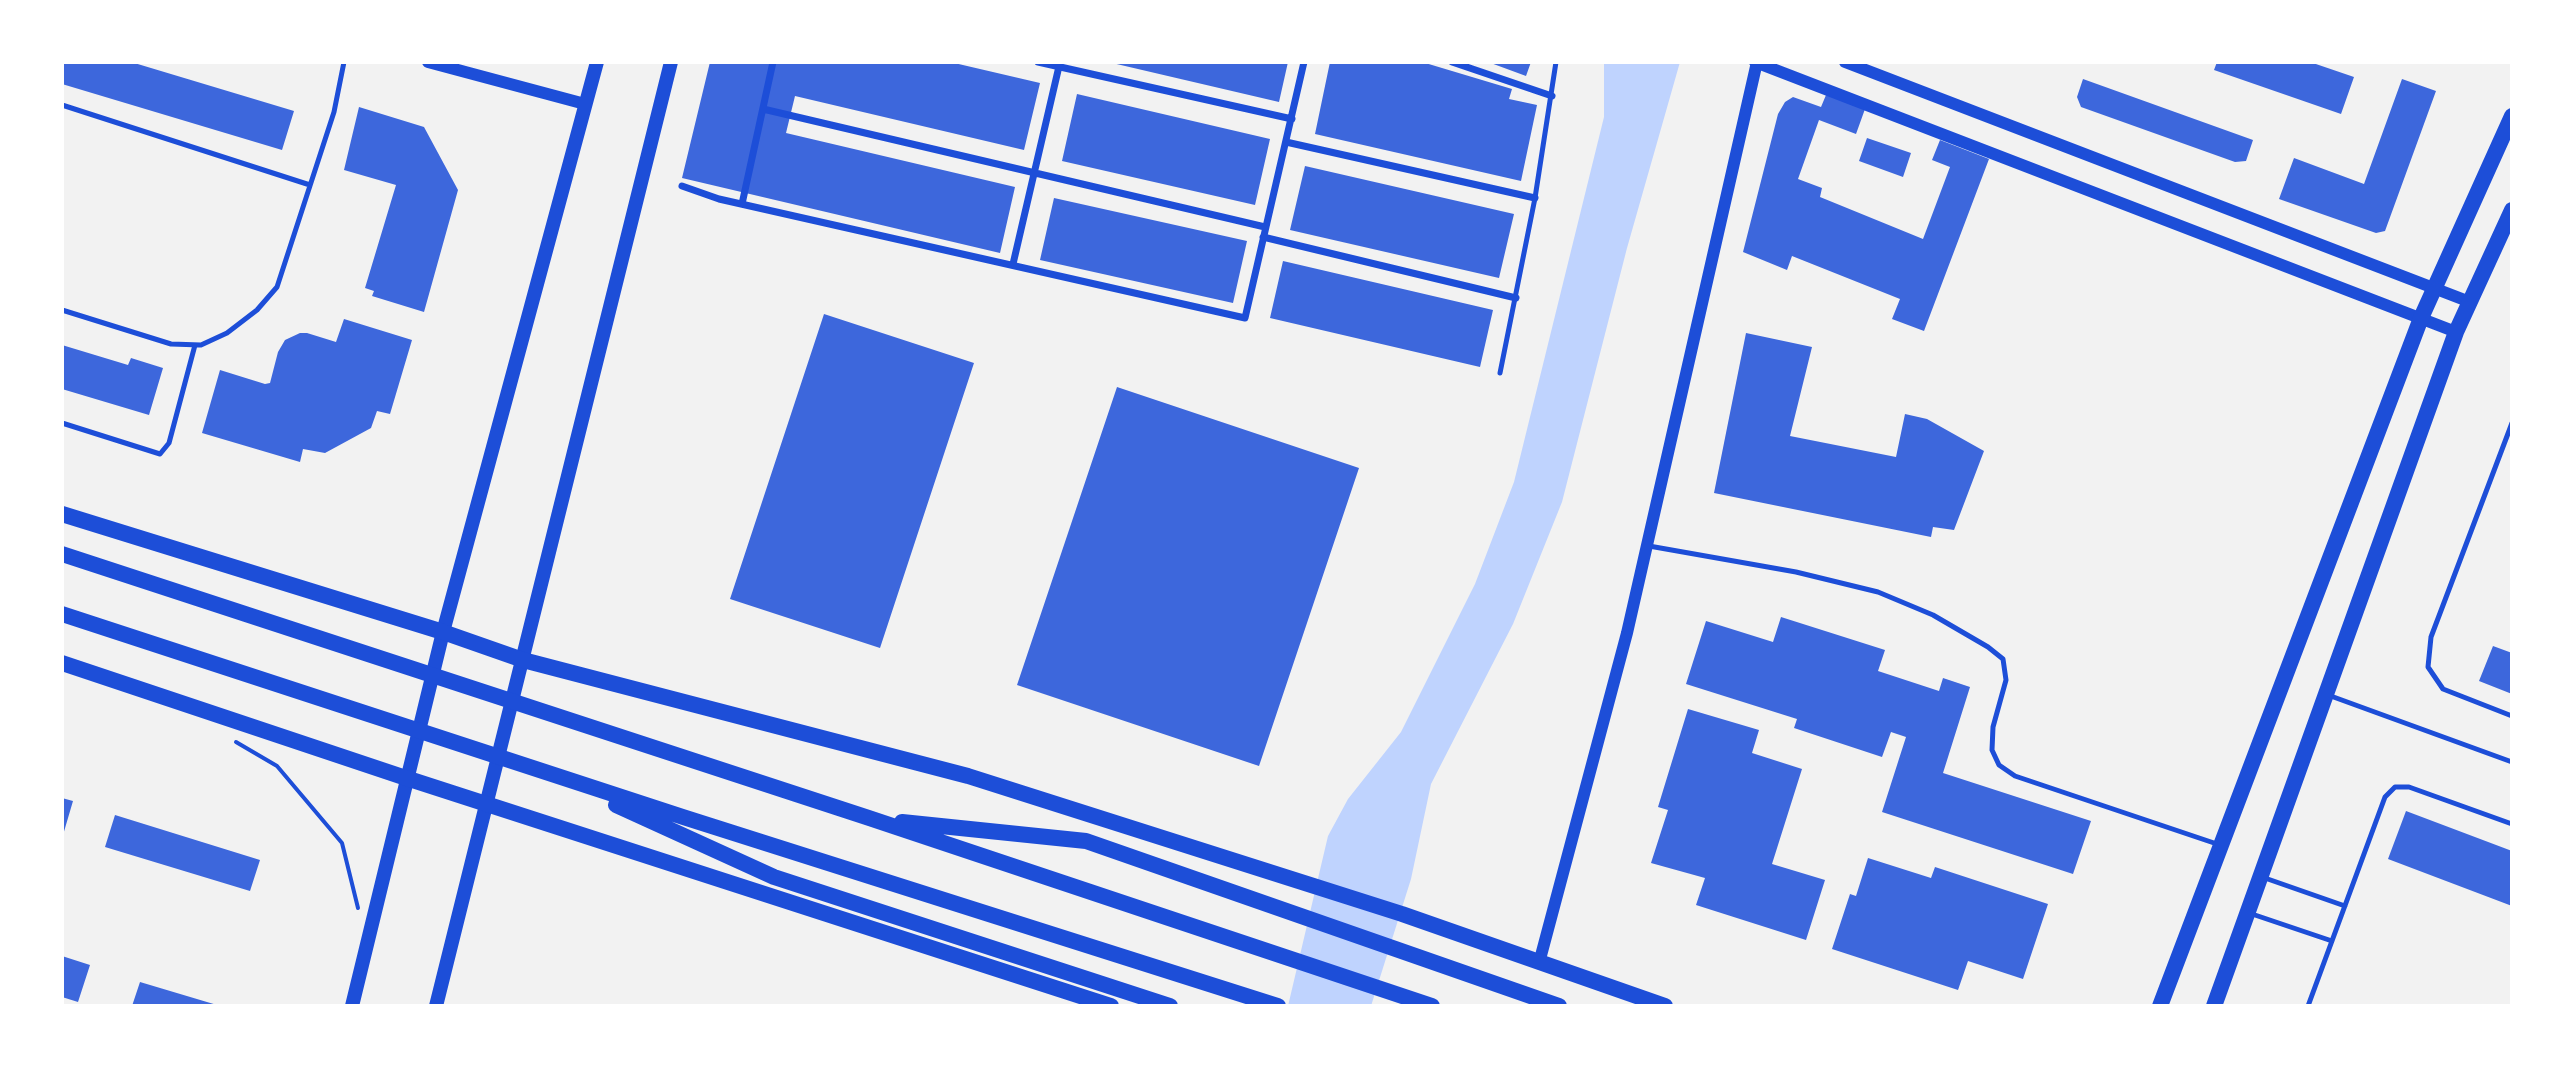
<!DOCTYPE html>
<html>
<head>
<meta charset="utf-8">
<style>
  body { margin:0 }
  #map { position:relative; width:2574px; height:1068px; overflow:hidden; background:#f2f2f2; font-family:Karla,sans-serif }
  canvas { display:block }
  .frame { position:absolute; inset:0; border:64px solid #fff; pointer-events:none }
</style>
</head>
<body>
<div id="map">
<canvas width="2574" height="1068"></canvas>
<div class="frame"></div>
</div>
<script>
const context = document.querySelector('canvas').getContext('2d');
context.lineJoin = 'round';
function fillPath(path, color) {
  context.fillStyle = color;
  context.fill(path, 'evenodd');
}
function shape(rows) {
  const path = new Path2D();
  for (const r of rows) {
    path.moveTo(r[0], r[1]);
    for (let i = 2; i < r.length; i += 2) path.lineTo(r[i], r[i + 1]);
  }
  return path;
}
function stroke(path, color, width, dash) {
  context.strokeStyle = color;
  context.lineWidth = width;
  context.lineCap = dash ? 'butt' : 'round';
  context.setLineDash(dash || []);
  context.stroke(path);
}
const water = shape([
  [1604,62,1680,62,1627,248,1562,502,1513,624,1431,784,1411,879,1371,1006,1288,1006,1328,836,1348,799,1401,732,1475,584,1514,482,1604,117]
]);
const building = shape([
  [62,62,131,62,294,111,282,150,62,84],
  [710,62,950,62,1040,83,1024,150,795,96,786,133,1015,187,1000,253,682,178],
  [1108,62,1288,62,1279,102],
  [1330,62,1422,62,1512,89,1509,99,1537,105,1521,181,1315,134],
  [1488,62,1531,62,1526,76],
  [2217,62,2310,62,2354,77,2341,114,2214,70],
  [2083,79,2253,140,2246,161,2235,162,2081,107,2077,97],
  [2402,79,2436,91,2385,231,2376,233,2279,199,2294,158,2364,184],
  [1077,94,1270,139,1255,205,1062,161],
  [1826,95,1865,109,1856,134,1819,120,1798,179,1822,188,1820,197,1923,239,1950,167,1932,160,1940,140,1989,159,1924,331,1892,319,1900,299,1792,256,1787,270,1743,252,1778,114,1785,102,1793,97,1821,107],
  [359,107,424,127,458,190,424,312,372,296,374,291,365,288,396,185,344,170],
  [1867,138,1911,153,1903,177,1859,161],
  [1305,166,1514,214,1499,278,1290,230],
  [1054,198,1247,241,1233,303,1040,260],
  [1283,261,1493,310,1480,367,1270,318],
  [824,314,974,363,880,648,730,599],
  [344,319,412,340,390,414,377,411,371,428,325,453,303,449,300,462,202,433,220,370,265,384,270,383,278,352,285,340,300,333,307,333,336,342],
  [1746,333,1812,347,1790,436,1896,457,1905,414,1927,419,1984,451,1954,530,1933,527,1931,537,1714,493],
  [62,345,128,365,131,358,163,368,149,415,62,389],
  [1117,387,1359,468,1259,766,1017,685],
  [1781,617,1885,650,1878,671,1939,691,1943,678,1970,687,1943,773,2091,821,2073,874,1882,812,1906,737,1891,732,1882,757,1794,728,1797,719,1686,684,1706,621,1773,642],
  [2493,646,2512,653,2512,694,2479,681],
  [1688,709,1759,730,1752,753,1802,769,1772,864,1825,880,1806,940,1696,905,1705,878,1651,863,1668,810,1658,807],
  [62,798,73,801,63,835,62,835],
  [2406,811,2512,851,2512,906,2388,859],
  [115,815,260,860,250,891,105,847],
  [1868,858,1931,878,1935,867,2048,904,2023,979,1968,961,1958,990,1832,949,1850,894,1856,896],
  [62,956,90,965,78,1002,62,997],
  [140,982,217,1005,217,1006,132,1006]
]);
const path = shape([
  [236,742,277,766,342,843,358,908]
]);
const service = shape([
  [62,105,310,185],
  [62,310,171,344,201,345,227,333,257,310,277,287,334,112,344,62],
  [1500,373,1535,198,1556,62],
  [62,423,160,454,169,443,195,345],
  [2512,423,2431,637,2428,667,2443,689,2512,716],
  [1649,546,1796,572,1878,592,1933,615,1988,647,2003,659,2006,680,1993,727,1992,750,1999,765,2015,776,2220,845],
  [2328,695,2512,762],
  [2262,877,2345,906],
  [2249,913,2332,941],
  [2308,1006,2385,797,2395,787,2409,787,2512,824]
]);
const pedestrian = shape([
  [1038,62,1292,119],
  [1452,62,1552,96],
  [763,109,1265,227],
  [1286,142,1535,198],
  [682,186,719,199,1245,318,1304,62],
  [742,204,773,62],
  [1263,237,1516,298],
  [1013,264,1060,62]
]);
const tertiary = shape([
  [428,62,585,104],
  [1755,62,2456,332],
  [1845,62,2470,302],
  [1539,963,1627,633,1757,62]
]);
const secondary = shape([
  [352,1006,443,632,597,62],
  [436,1006,671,62]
]);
const primary = shape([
  [62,514,443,632,523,660,968,776,1402,914,1665,1006],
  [62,663,406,778,1111,1006],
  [2160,1006,2421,318,2512,116],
  [2214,1006,2456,332,2512,210]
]);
const trunk = shape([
  [62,554,869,818,1432,1006],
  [62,614,683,817,1278,1006],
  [616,805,774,877,1170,1006],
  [902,822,1086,841,1559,1006]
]);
fillPath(water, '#bfd3fe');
fillPath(building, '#3d67dc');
stroke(path, '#1d4ed8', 4);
stroke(service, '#1d4ed8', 5);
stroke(pedestrian, '#1d4ed8', 7);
stroke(tertiary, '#1d4ed8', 12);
stroke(secondary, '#1d4ed8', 14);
stroke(primary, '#1d4ed8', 16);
stroke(trunk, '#1d4ed8', 16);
</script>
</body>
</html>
